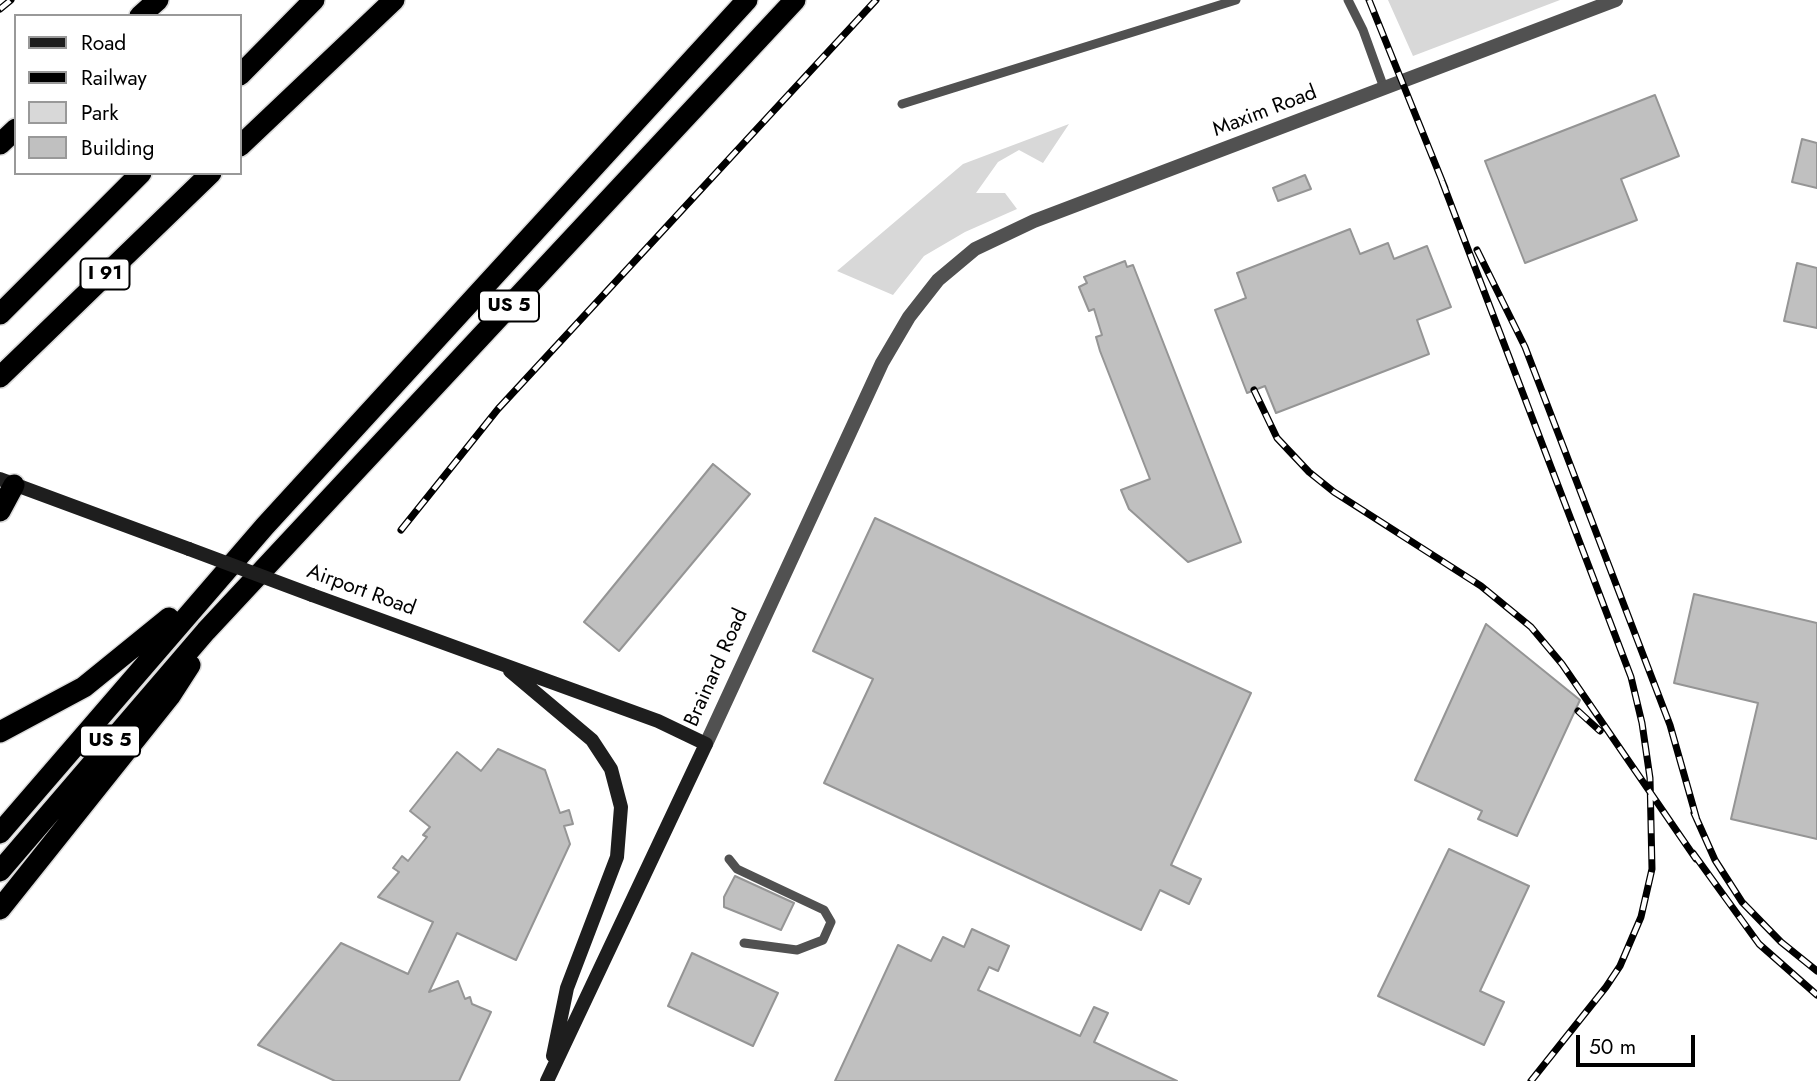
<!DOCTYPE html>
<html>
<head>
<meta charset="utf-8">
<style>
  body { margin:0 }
  #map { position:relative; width:1817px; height:1081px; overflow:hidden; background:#fff; font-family:Jost,sans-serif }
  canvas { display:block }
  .legend { position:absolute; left:14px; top:14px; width:228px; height:161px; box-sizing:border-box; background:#fff; border:2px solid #999; margin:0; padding:9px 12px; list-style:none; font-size:21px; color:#000 }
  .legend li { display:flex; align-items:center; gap:14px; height:35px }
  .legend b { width:35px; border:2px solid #999 }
  .scale { position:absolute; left:1576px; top:1035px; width:119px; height:32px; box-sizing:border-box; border:4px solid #000; border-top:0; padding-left:9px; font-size:21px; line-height:24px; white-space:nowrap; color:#000; -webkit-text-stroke:5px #fff; paint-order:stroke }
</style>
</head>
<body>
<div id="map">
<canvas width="1817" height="1081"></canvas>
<ul class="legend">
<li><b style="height:9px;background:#1e1e1e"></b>Road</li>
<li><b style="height:9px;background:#000"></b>Railway</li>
<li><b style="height:19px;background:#d8d8d8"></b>Park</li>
<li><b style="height:19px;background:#c0c0c0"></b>Building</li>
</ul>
<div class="scale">50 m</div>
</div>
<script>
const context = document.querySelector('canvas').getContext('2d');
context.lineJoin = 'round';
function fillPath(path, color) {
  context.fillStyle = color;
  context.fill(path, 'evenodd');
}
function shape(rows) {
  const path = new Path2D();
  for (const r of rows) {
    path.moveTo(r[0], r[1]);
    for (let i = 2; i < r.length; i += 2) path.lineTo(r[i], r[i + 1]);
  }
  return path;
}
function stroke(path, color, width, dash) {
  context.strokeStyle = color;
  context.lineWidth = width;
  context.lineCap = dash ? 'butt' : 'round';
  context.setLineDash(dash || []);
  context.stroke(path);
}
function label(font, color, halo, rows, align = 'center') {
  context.font = font + ' Jost,sans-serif';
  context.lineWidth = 5;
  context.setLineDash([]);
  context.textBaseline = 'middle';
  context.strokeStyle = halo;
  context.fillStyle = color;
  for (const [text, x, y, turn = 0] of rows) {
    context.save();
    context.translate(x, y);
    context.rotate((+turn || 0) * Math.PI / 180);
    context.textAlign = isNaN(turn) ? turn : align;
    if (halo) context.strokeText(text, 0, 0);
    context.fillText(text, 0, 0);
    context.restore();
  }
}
const green = shape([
  [1388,0,1560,0,1413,56],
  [1069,124,1043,163,1019,150,998,162,976,193,1005,193,1017,209,965,232,924,256,893,295,837,271,963,164]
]);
const building = shape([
  [1655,95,1679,156,1621,179,1637,220,1525,263,1485,161,1655,95],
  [1802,139,1817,143,1817,188,1792,182,1802,139],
  [1305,175,1311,189,1278,201,1273,188,1305,175],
  [1350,229,1360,254,1388,243,1394,259,1427,246,1451,307,1417,320,1429,354,1276,413,1265,386,1247,393,1215,310,1246,298,1237,273,1350,229],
  [1125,261,1127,267,1133,265,1241,542,1188,562,1129,509,1121,490,1150,479,1100,351,1096,337,1102,335,1094,309,1089,311,1079,287,1087,283,1084,277,1125,261],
  [1797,263,1817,268,1817,328,1784,321,1797,263],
  [713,464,750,494,619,651,584,622,713,464],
  [875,518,1251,693,1171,865,1201,879,1189,904,1160,890,1141,930,824,783,873,679,813,651,875,518],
  [1694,594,1817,623,1817,839,1731,819,1758,703,1674,683,1694,594],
  [1486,624,1580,700,1517,836,1478,819,1482,811,1415,780,1486,624],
  [498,749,545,770,560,813,569,810,573,824,564,826,570,844,516,960,457,933,429,992,458,981,465,999,470,997,472,1004,491,1012,459,1081,335,1081,258,1045,341,943,408,974,433,922,378,897,399,872,393,868,402,856,408,861,427,837,423,835,430,827,410,811,457,752,481,771,498,749],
  [1449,849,1529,886,1480,991,1504,1002,1484,1045,1378,996,1449,849],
  [735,876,794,903,781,930,724,907,724,897,735,876],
  [972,929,1009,946,998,971,989,967,978,990,1080,1036,1094,1007,1108,1013,1094,1042,1177,1081,835,1081,898,945,931,961,943,937,964,947,972,929],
  [692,953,778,993,753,1046,668,1006,692,953]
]);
const service = shape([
  [1348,0,1363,30,1384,88],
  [902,104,1236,0],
  [729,859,737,869,824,910,831,922,823,940,797,950,744,943]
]);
const tertiary = shape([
  [706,744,882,363,909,317,938,280,975,249,1034,221,1616,0]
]);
const secondary = shape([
  [0,479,189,549],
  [312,595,658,721,706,744,547,1081],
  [510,671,592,740,611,769,621,807,617,857,567,988,553,1056]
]);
const motorway = shape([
  [140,16,158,0],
  [240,75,314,0],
  [0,144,16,129],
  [240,146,394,0],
  [0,314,141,173],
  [0,377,211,173],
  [0,511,14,485],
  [0,732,84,687,169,618],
  [0,833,265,526,747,0],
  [0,871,206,631,795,0],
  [0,909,170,696,190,665]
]);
const rail = shape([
  [1369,0,1445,188],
  [0,9,11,0],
  [1442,181,1631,677,1642,723,1650,778,1652,869,1641,917,1620,966,1606,987,1531,1081],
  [1477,250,1525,347,1670,725,1697,820],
  [1254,390,1277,438,1309,472,1334,492,1481,586,1531,627,1562,664,1696,859],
  [401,530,498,409,876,0],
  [1578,711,1600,731],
  [1694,813,1715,860,1742,902,1781,942,1817,971],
  [1693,853,1759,944,1817,995]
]);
const secondaryBridge = shape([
  [189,549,312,595]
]);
const shields = [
  [105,274,49],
  [509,306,60],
  [110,741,60]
];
const shieldNames = [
  ["I 91",105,274],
  ["US 5",509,306],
  ["US 5",110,741]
];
const streetNames = [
  ["Maxim Road",1265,112,-21],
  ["Airport Road",361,591,20],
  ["Brainard Road",717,668,-66]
];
fillPath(green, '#d8d8d8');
fillPath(building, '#c0c0c0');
stroke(building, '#959595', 2);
stroke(motorway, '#dbdbdb', 24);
stroke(service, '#515151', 9);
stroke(tertiary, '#515151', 14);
stroke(secondary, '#1e1e1e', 14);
stroke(motorway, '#000', 21);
stroke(rail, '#000', 7);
stroke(rail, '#fff', 4.5, [13]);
stroke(secondaryBridge, '#1e1e1e', 14);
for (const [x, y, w] of shields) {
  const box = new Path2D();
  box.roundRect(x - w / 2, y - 15.5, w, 31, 5);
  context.fillStyle = '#fff';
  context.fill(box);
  stroke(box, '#000', 2);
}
label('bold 19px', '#000', null, shieldNames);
label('21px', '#000', '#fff', streetNames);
</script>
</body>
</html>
